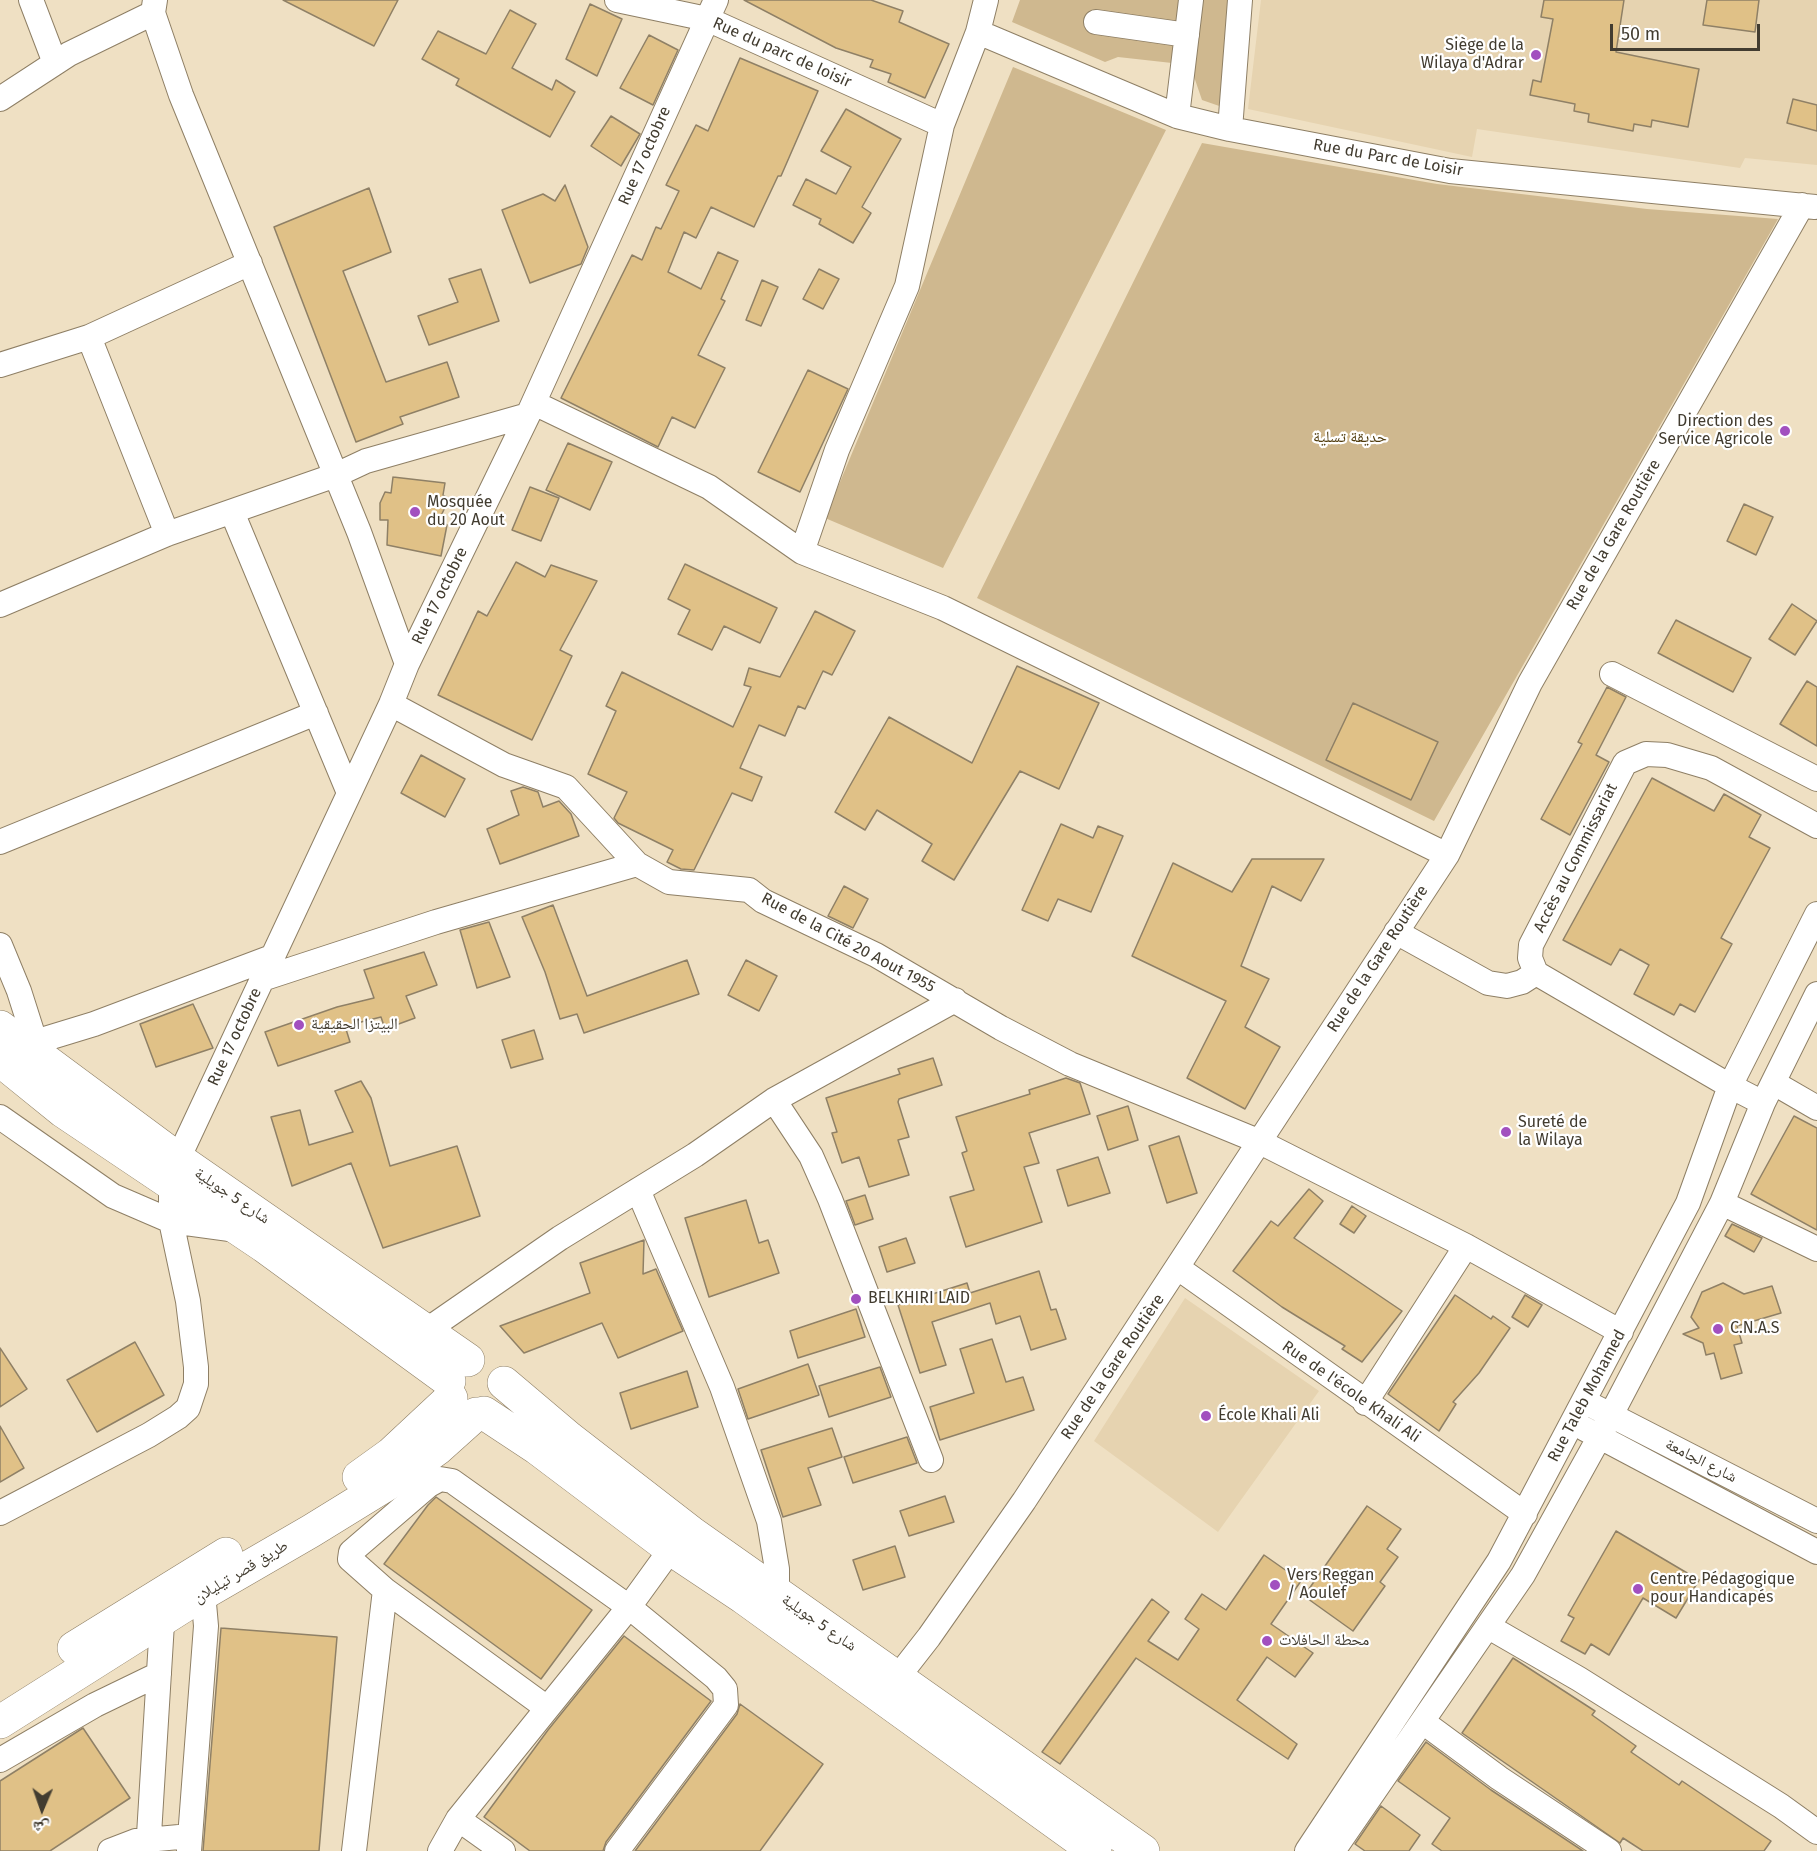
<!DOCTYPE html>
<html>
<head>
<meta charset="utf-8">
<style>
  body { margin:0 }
  #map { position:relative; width:1817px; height:1851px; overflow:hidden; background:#efe0c3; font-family:"Fira Sans","Noto Naskh Arabic",sans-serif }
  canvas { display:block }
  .north { position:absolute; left:12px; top:1779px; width:60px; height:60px; -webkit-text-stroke:4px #fff; paint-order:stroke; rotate:182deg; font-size:16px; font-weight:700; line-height:24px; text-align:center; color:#423c30 }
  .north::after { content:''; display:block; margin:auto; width:21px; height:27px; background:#423c30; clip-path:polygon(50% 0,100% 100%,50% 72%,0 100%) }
  .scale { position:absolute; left:1610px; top:24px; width:150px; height:27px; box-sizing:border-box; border:3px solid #423c30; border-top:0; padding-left:8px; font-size:18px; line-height:21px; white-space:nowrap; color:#423c30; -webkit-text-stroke:4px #fff; paint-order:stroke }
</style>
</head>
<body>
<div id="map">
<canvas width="1817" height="1851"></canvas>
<div class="north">ش</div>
<div class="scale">50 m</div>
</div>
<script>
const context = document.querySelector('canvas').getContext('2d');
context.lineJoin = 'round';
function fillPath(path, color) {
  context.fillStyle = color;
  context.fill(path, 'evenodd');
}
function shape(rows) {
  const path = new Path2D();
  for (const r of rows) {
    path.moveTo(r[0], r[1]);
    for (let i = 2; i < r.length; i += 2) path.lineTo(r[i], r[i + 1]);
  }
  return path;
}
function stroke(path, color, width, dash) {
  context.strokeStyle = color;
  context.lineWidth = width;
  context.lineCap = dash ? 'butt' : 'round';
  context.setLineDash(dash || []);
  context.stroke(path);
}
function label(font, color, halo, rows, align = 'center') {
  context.font = font + ' "Fira Sans","Noto Naskh Arabic",sans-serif';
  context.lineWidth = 4.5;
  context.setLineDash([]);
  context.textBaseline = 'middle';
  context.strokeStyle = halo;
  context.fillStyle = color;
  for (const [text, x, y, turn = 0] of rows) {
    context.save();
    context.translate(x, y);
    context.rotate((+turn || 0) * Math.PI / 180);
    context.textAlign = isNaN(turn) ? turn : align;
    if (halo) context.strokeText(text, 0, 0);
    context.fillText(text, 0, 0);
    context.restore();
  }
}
const built = shape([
  [1261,0,1817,0,1817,165,1745,158,1740,168,1477,129,1472,157,1248,109],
  [1185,1298,1319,1391,1218,1532,1094,1441]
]);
const green = shape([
  [1020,0,1232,0,1225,108,1202,100,1190,65,1118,57,1105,62,1012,22],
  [1013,67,1166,130,943,568,825,518],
  [1202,143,1437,184,1647,209,1778,219,1434,821,977,598]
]);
const building = shape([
  [283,0,398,0,374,46,283,0],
  [744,0,871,0,903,11,899,22,949,44,925,98,888,82,891,74,870,67,873,60,836,48,744,0],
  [1544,0,1624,0,1616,52,1699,69,1688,127,1652,120,1651,127,1634,124,1633,131,1588,122,1589,114,1574,111,1575,104,1530,95,1533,80,1541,82,1553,19,1541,17,1544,0],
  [1707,0,1759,0,1755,32,1703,25,1707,0],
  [590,4,622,19,597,76,566,59,590,4],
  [510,10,536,24,512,68,552,90,556,80,575,92,550,137,456,85,459,79,422,59,438,31,486,54,510,10],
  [649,35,678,50,653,105,620,88,649,35],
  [740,58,818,91,781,176,778,176,754,227,711,207,696,238,684,232,668,272,701,289,718,252,738,261,721,299,725,301,698,355,725,368,695,428,672,417,658,447,561,398,632,255,642,260,656,227,661,229,679,191,666,185,696,125,708,131,740,58],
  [1793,99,1817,105,1817,131,1787,123,1793,99],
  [846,109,901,139,862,207,871,213,853,243,819,224,821,219,793,205,806,179,836,194,851,167,821,151,846,109],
  [611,116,640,134,621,166,591,146,611,116],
  [565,185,588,247,581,264,530,283,502,210,543,194,555,201,565,185],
  [369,188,391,252,343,271,386,382,447,362,459,397,400,417,403,424,356,442,274,227,369,188],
  [481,269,499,321,429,345,418,316,458,302,449,279,481,269],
  [819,269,839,279,823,309,803,299,819,269],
  [762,280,778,287,761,326,746,320,762,280],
  [808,370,848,389,800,492,758,472,808,370],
  [568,443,612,462,590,510,546,490,568,443],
  [393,477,445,483,443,495,449,499,439,520,447,525,441,556,387,545,388,520,380,520,380,503,385,492,391,493,393,477],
  [530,487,559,498,541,541,512,530,530,487],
  [1744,504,1773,517,1756,555,1727,541,1744,504],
  [516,562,545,577,551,565,597,581,560,650,572,656,532,740,438,695,478,611,487,616,516,562],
  [685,564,777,608,760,643,724,626,712,650,678,634,690,610,668,599,685,564],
  [1792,604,1817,621,1795,655,1769,639,1792,604],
  [815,611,855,631,832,675,823,671,805,709,798,706,785,736,759,725,740,768,762,777,752,801,732,793,694,870,681,869,667,862,673,850,618,823,614,818,627,792,588,774,616,711,606,706,622,672,733,727,751,687,744,685,749,668,780,677,815,611],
  [1676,620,1751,658,1733,692,1658,653,1676,620],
  [1017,666,1099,703,1059,789,1020,771,954,880,922,861,932,844,877,810,865,830,835,812,889,717,972,763,1017,666],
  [1807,681,1817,687,1817,746,1780,724,1807,681],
  [1607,687,1626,697,1596,755,1609,762,1570,835,1541,819,1582,744,1578,742,1607,687],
  [1353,703,1438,742,1411,800,1326,760,1353,703],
  [421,755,465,779,445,817,401,793,421,755],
  [1652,778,1714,811,1724,794,1761,815,1749,837,1770,848,1721,938,1732,944,1695,1012,1680,1004,1674,1015,1634,994,1649,965,1620,949,1611,965,1563,940,1652,778],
  [523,787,538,792,543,807,559,801,571,814,579,836,500,864,487,829,519,815,511,791,523,787],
  [1061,824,1093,838,1098,826,1123,836,1091,912,1058,899,1048,921,1022,910,1061,824],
  [1252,859,1324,859,1301,901,1272,886,1241,966,1269,979,1245,1027,1280,1047,1245,1109,1187,1078,1226,1001,1132,956,1173,863,1232,892,1252,859],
  [844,886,868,899,853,928,828,916,844,886],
  [553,905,587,996,687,960,699,994,584,1033,577,1014,560,1019,545,972,522,917,553,905],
  [489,922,510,977,477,988,460,930,489,922],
  [424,952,437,985,406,996,415,1018,385,1029,381,1017,345,1026,350,1042,278,1066,265,1032,337,1007,374,998,364,970,424,952],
  [746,960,777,976,759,1011,728,995,746,960],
  [193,1004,213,1048,156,1067,140,1024,193,1004],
  [534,1030,543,1059,511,1068,502,1040,534,1030],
  [933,1058,942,1085,899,1099,898,1102,909,1137,898,1140,909,1175,869,1187,859,1157,842,1163,832,1133,837,1132,826,1098,900,1074,898,1069,933,1058],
  [1066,1078,1080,1083,1090,1114,1029,1133,1039,1163,1024,1167,1042,1222,966,1247,950,1197,974,1190,962,1153,967,1151,956,1117,1030,1094,1029,1090,1066,1078],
  [361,1081,371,1098,390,1166,457,1146,480,1216,383,1248,351,1163,292,1186,271,1117,300,1110,309,1145,353,1132,335,1091,361,1081],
  [1128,1106,1138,1140,1108,1150,1097,1116,1128,1106],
  [1794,1116,1817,1128,1817,1230,1751,1194,1794,1116],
  [1179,1136,1197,1193,1167,1203,1149,1146,1179,1136],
  [1098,1157,1110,1193,1068,1206,1057,1170,1098,1157],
  [1309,1189,1323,1201,1294,1238,1402,1311,1362,1362,1342,1349,1345,1346,1282,1307,1233,1271,1271,1221,1278,1226,1309,1189],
  [865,1195,873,1219,855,1225,846,1201,865,1195],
  [746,1200,759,1243,768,1240,779,1273,709,1297,685,1218,746,1200],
  [1352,1206,1366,1216,1354,1233,1340,1224,1352,1206],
  [1732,1224,1762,1238,1754,1252,1725,1236,1732,1224],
  [906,1238,915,1263,887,1272,879,1247,906,1238],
  [644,1240,643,1274,656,1269,683,1331,618,1358,602,1323,524,1353,500,1326,590,1293,580,1263,644,1240],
  [1039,1271,1051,1310,1056,1309,1066,1339,1031,1350,1020,1316,996,1324,990,1303,932,1322,946,1365,920,1373,898,1305,967,1283,970,1293,1039,1271],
  [1723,1283,1744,1294,1772,1286,1781,1313,1737,1326,1742,1343,1734,1345,1742,1373,1721,1379,1714,1353,1706,1355,1703,1343,1683,1334,1699,1328,1691,1317,1702,1292,1723,1283],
  [1455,1295,1491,1319,1493,1316,1510,1328,1479,1373,1453,1402,1456,1404,1439,1431,1388,1394,1455,1295],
  [1525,1295,1542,1305,1528,1327,1512,1317,1525,1295],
  [856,1309,865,1337,798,1358,790,1331,856,1309],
  [992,1339,1006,1382,1023,1377,1034,1410,940,1440,930,1407,974,1393,960,1349,992,1339],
  [135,1342,164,1395,97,1432,67,1380,135,1342],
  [0,1348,27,1389,0,1407,0,1348],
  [808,1364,819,1395,748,1419,738,1389,808,1364],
  [880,1367,891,1397,829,1417,819,1386,880,1367],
  [687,1371,698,1407,631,1429,620,1393,687,1371],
  [0,1426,24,1468,0,1482,0,1426],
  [832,1428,842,1457,808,1468,821,1505,783,1517,761,1450,832,1428],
  [907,1437,917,1463,853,1483,844,1457,907,1437],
  [945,1496,954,1522,909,1536,900,1511,945,1496],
  [436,1497,592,1610,541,1679,384,1564,428,1505,436,1497],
  [1367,1506,1401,1529,1387,1549,1398,1557,1380,1582,1385,1586,1353,1631,1304,1596,1367,1506],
  [1616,1531,1699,1580,1676,1618,1643,1598,1609,1655,1591,1644,1585,1654,1561,1641,1574,1618,1568,1615,1616,1531],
  [895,1546,905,1577,863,1590,853,1560,895,1546],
  [1264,1555,1301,1581,1271,1624,1313,1653,1295,1677,1267,1657,1237,1700,1297,1744,1288,1759,1136,1658,1060,1764,1042,1752,1152,1599,1169,1612,1148,1641,1178,1660,1199,1629,1185,1619,1202,1594,1226,1610,1264,1555],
  [221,1628,337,1637,319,1851,203,1851,221,1628],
  [624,1636,711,1701,606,1842,603,1851,530,1851,484,1817,548,1730,624,1636],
  [1513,1658,1595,1711,1592,1715,1636,1746,1631,1752,1679,1785,1682,1781,1771,1841,1764,1851,1643,1851,1623,1838,1620,1843,1462,1733,1513,1658],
  [740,1704,823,1764,760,1851,635,1851,737,1714,740,1704],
  [83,1728,130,1798,50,1851,0,1851,0,1781,83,1728],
  [1426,1742,1491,1790,1583,1851,1442,1851,1432,1844,1450,1818,1398,1781,1426,1742],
  [1381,1806,1420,1835,1409,1851,1365,1851,1355,1844,1381,1806]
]);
const minor = shape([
  [31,0,55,63],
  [155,0,153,13,181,95,359,532,407,664],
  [617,0,707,19,942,125],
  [1096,22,1187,35],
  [978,32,1177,116,1230,129,1450,171,1815,207],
  [0,99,69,54,153,13],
  [1177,116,1191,0],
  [1230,129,1240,0],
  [89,337,250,263],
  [0,365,89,337,167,534],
  [534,403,709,487,802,552,943,608,1447,855],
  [232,512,349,793],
  [802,552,837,450,907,286,942,125,978,32,986,0],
  [0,605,167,534,336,475,366,461,528,415],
  [1612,674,1817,779],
  [391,704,504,765,566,787,637,864,669,882,749,890,763,901,876,955,1001,1028,1070,1064,1258,1141,1466,1246,1621,1332],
  [0,842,316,713],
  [1396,932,1488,983,1507,986,1522,982,1536,973],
  [0,945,19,991,40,1057],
  [262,979,436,922,637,864],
  [35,1042,94,1024,272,957],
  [1774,1083,1817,1108],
  [774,1100,811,1156,830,1199,931,1460],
  [1763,1103,1730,1086,1536,973,1530,958,1531,945,1625,763,1646,754,1667,755,1711,768,1817,826],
  [0,1117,113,1196,171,1221,237,1230],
  [638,1190,722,1387,769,1521,777,1569,777,1593],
  [1722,1203,1817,1249],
  [1178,1268,1525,1514],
  [427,1330,560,1238,695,1155,774,1100,955,1000],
  [1365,1403,1466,1246],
  [1595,1407,1817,1521],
  [1585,1429,1817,1552],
  [0,1513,149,1435,178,1417,188,1408,196,1384,196,1367,188,1301,171,1221,171,1185,178,1159,391,704,407,664,528,415,716,0],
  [1489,1627,1579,1679,1781,1806,1817,1832],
  [897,1678,929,1637,1024,1501,1447,855,1530,683,1802,205],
  [547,1708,385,1590,350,1559,351,1552,429,1485,440,1479,452,1481,629,1607,716,1678,725,1689,726,1705,617,1851],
  [1423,1722,1499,1778,1609,1851],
  [0,1760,95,1705,159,1674],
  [458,1819,503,1851],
  [110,1851,136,1841,190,1836],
  [148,1851,163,1607],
  [189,1851,206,1626,202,1581],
  [354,1851,385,1590],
  [440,1851,458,1819,629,1607,671,1549],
  [1307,1851,1499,1561,1688,1203,1730,1086,1817,914],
  [1333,1851,1523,1575,1600,1436,1722,1203,1763,1103,1817,994]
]);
const secondary = shape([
  [359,1477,391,1454,451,1398],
  [74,1648,226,1554],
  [0,1722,204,1593,311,1531,397,1478,437,1449,476,1414]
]);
const primary = shape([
  [0,1027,178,1159,468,1360],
  [0,1060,63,1111,264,1246,449,1381],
  [504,1383,569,1438,693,1534,1143,1851],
  [484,1413,537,1448,671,1549,743,1597,1095,1851]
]);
const markers = [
  [1536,55,6,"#a250bf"],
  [1785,431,6,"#a250bf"],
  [415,512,6,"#a250bf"],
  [299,1025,6,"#a250bf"],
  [1506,1132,6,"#a250bf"],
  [856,1299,6,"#a250bf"],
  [1718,1329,6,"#a250bf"],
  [1206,1416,6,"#a250bf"],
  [1275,1585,6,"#a250bf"],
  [1638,1589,6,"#a250bf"],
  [1267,1641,6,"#a250bf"]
];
const poiNames = [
  ["Siège de la",1524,46,"right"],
  ["Wilaya d'Adrar",1524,64,"right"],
  ["Direction des",1773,422,"right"],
  ["Service Agricole",1773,440,"right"],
  ["Mosquée",427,503],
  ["du 20 Aout",427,521],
  ["البيتزا الحقيقية",311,1025],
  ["Sureté de",1518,1123],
  ["la Wilaya",1518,1141],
  ["BELKHIRI LAID",868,1299],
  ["C.N.A.S",1730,1329],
  ["École Khali Ali",1218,1416],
  ["Vers Reggan",1287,1576],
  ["/ Aoulef",1287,1594],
  ["Centre Pédagogique",1650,1580],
  ["pour Handicapés",1650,1598],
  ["محطة الحافلات",1279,1641]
];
const streetNames = [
  ["Rue du parc de loisir",782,53,24],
  ["Rue 17 octobre",645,156,-66],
  ["Rue du Parc de Loisir",1388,158,10],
  ["Rue de la Gare Routière",1614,535,-60],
  ["Rue 17 octobre",440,596,-64],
  ["Accès au Commissariat",1576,858,-63],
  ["Rue de la Cité 20 Aout 1955",848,943,28],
  ["Rue de la Gare Routière",1378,959,-57],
  ["Rue 17 octobre",235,1037,-65],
  ["شارع 5 جويلية",232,1196,34],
  ["Rue de la Gare Routière",1113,1367,-56],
  ["Rue de l'école Khali Ali",1351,1392,35],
  ["Rue Taleb Mohamed",1587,1396,-62],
  ["شارع الجامعة",1701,1461,27],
  ["طريق قصر تيليلان",241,1572,-31],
  ["شارع 5 جويلية",819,1623,35]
];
const parkNames = [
  ["حديقة تسلية",1350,438]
];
fillPath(built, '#e6d3b0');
fillPath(green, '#cfb88f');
fillPath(building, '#e0c187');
stroke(building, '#8f8066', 1.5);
stroke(minor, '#8e7f65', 26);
stroke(secondary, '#8e7f65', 34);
stroke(primary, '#8e7f65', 34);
stroke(minor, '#fff', 24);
stroke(secondary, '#fff', 33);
stroke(primary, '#fff', 33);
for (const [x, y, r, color] of markers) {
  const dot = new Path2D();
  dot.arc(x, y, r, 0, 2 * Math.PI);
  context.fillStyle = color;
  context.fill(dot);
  stroke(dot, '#fff', 2);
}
label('16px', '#423c30', '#fff', poiNames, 'left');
label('16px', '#423c30', '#fff', streetNames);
label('16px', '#503b0c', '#fff', parkNames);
</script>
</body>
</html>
